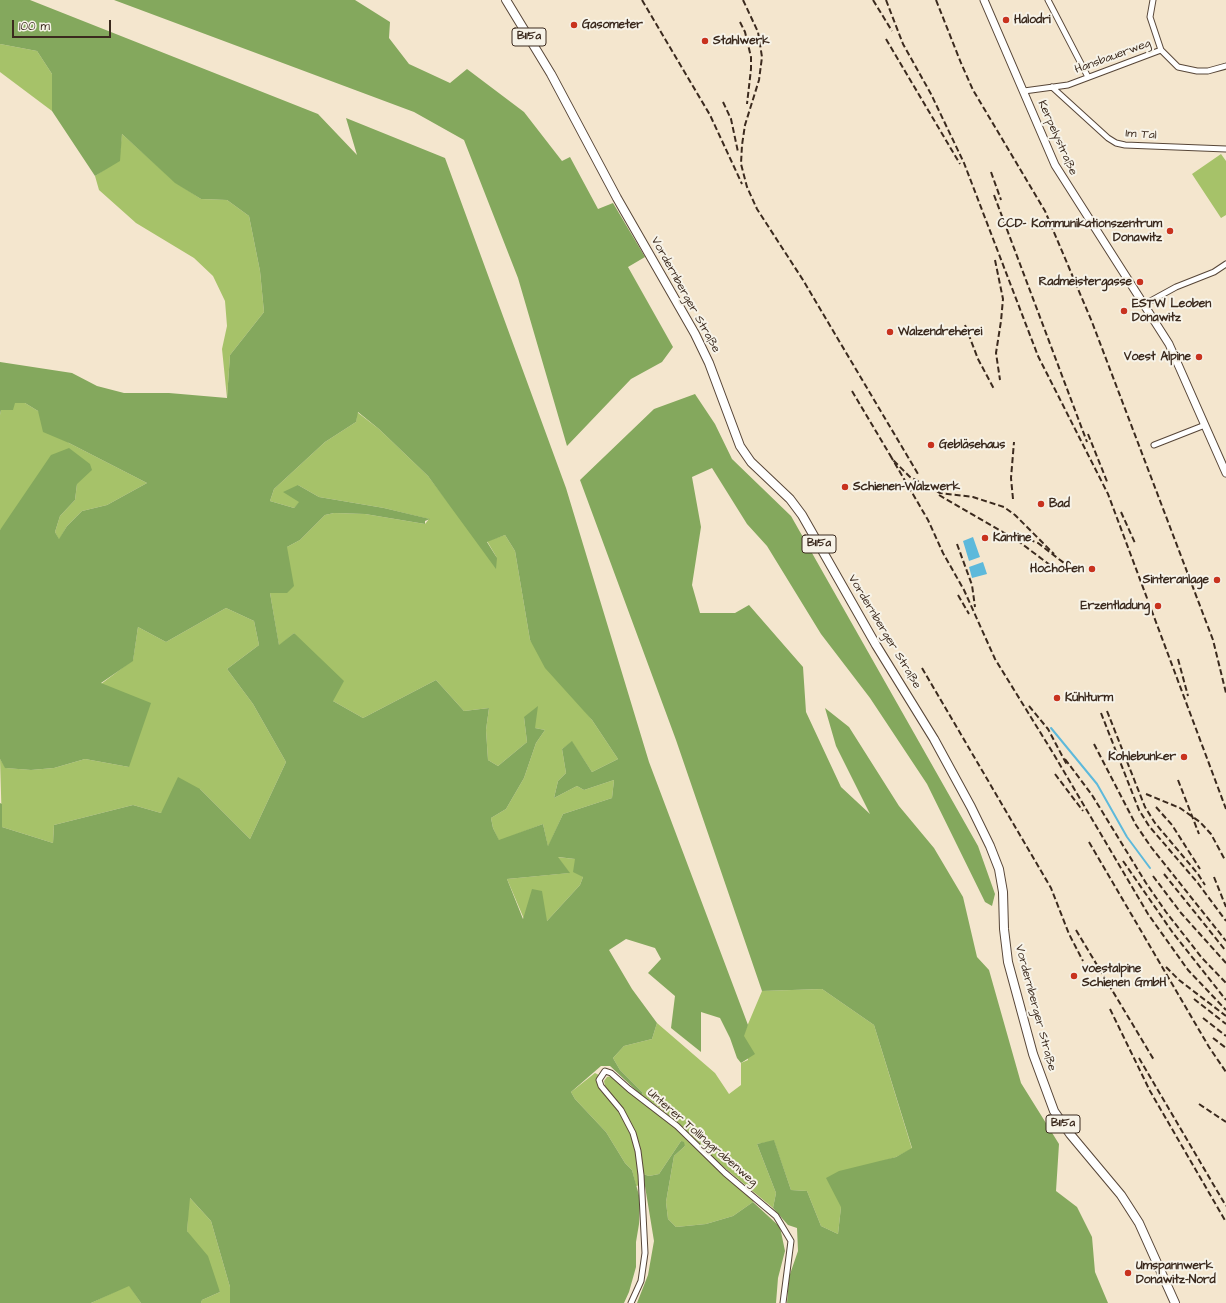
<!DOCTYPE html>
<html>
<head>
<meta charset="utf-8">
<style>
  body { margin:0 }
  #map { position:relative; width:1226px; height:1303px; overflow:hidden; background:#f4e6ce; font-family:"Architects Daughter",sans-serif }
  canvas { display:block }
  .scale { position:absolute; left:12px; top:20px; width:99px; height:18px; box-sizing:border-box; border:2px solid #3b2a1e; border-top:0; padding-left:5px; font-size:12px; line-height:14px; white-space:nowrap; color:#3b2a1e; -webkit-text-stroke:3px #f7f3e8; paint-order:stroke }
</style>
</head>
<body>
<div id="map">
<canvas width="1226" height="1303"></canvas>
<div class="scale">100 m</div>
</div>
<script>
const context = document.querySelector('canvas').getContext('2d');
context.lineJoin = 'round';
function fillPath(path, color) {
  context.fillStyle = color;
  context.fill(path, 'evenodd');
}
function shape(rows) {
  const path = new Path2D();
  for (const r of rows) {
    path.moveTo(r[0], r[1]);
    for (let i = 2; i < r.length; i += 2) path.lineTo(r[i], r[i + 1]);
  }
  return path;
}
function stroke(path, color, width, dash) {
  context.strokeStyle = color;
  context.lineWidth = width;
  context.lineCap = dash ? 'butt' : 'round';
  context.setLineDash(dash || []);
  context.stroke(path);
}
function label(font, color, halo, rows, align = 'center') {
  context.font = font + ' "Architects Daughter",sans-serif';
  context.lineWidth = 4;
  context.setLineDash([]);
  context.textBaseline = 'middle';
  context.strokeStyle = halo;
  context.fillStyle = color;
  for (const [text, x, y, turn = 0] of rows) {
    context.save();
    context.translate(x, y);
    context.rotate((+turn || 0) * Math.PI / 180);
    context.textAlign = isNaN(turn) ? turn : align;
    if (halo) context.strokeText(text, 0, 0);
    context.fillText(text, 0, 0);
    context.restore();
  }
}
const green = shape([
  [0,44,37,51,52,74,52,111,0,72],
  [122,134,175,182,201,199,227,200,249,216,260,271,264,312,230,355,227,398,222,349,227,326,225,301,213,276,194,258,136,223,99,190,95,176,119,160],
  [1221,154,1226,161,1226,215,1221,218,1192,174],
  [15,402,25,403,38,411,69,443,147,483,107,505,82,511,67,526,59,540,55,532,60,516,75,500,77,484,0,530,0,415,1,410],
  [357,412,379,429,428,476,447,501,497,558,487,541,505,535,515,551,530,640,592,720,618,759,592,772,572,742,562,749,566,773,558,781,554,798,577,786,584,790,614,780,612,798,563,814,548,847,543,824,499,841,493,828,491,818,506,809,524,778,536,743,545,730,535,728,524,717,527,742,498,766,488,760,486,730,489,708,464,711,436,680,363,718,333,701,294,633,279,646,270,593,287,593,287,547,300,540,325,515,334,513,365,514,425,524,429,519,384,508,319,497,298,485,300,502,294,508,270,501,274,489,325,442,356,422],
  [226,608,254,621,259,645,227,669,253,704,286,762,250,839,200,789,161,813,133,805,54,825,53,843,2,827,0,759,6,768,31,770,54,768,85,759,129,767,101,684,133,660,138,627,166,642],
  [557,857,575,859,583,877,580,885,547,921,524,919,507,879,569,873],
  [822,989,874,1025,912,1149,896,1157,883,1161,841,1207,838,1234,821,1226,807,1191,791,1190,774,1141,757,1144,776,1193,773,1208,714,1159,697,1141,660,1108,641,1095,643,1093,620,1070,613,1058,624,1046,652,1039,657,1023,715,1073,729,1094,741,1085,741,1063,748,1060,743,1036,762,991],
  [595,1073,599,1075,597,1079,613,1100,630,1130,638,1164,640,1185,636,1186,632,1170,625,1163,606,1132,575,1099,571,1092],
  [611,1076,678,1130,754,1199,753,1202,733,1216,706,1224,676,1227,668,1219,666,1202,674,1156,685,1146,681,1141,659,1174,649,1176,643,1174,641,1151,636,1133,628,1118,605,1086,604,1081,607,1077],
  [189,1197,211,1221,230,1287,230,1303,201,1303,202,1300,220,1292,187,1231],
  [129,1285,141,1303,91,1303]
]);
const forest = shape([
  [0,0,30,0,318,114,357,155,346,118,445,158,566,488,649,762,748,1025,744,1036,755,1054,741,1063,737,1058,730,1038,720,1018,701,1012,701,1052,671,1028,675,996,648,973,661,959,655,948,626,939,609,950,632,989,657,1023,652,1039,624,1046,613,1058,620,1070,643,1093,641,1095,610,1066,601,1066,571,1092,575,1099,606,1132,625,1163,632,1170,640,1199,639,1224,636,1242,636,1267,629,1292,624,1303,230,1303,230,1287,211,1221,190,1198,187,1231,208,1256,220,1292,202,1300,201,1303,141,1303,129,1286,91,1303,0,1303,0,803,2,804,2,827,53,843,54,825,133,805,161,813,178,777,200,789,250,839,286,762,253,704,227,669,259,645,254,621,226,608,166,642,138,627,133,661,101,683,151,703,129,767,85,759,54,768,31,770,5,768,0,759,0,530,51,455,69,448,90,464,92,470,77,484,75,500,60,516,55,532,59,539,67,526,82,511,107,505,147,483,69,443,43,432,38,411,25,403,15,403,13,410,1,410,0,415,0,362,72,373,97,386,124,393,169,393,227,398,230,355,264,312,260,271,249,216,227,200,201,199,175,183,122,134,120,161,95,176,52,111,52,74,37,51,0,44],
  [358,412,379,429,428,476,496,569,497,558,487,542,505,535,515,551,530,640,545,668,592,720,618,759,592,772,572,741,562,749,566,773,558,781,554,798,577,786,584,790,614,780,612,798,563,814,548,846,543,824,499,840,493,828,491,818,506,809,524,778,536,743,545,730,535,728,538,706,524,717,527,742,498,766,488,760,486,730,489,708,464,711,436,680,363,718,333,701,344,681,294,633,279,645,270,593,287,593,294,586,287,547,300,540,325,515,334,513,365,514,425,524,425,521,430,519,384,508,319,497,298,485,283,492,299,502,294,508,270,501,274,489,325,442,356,422],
  [558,857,575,859,573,872,583,877,580,885,547,921,542,891,532,889,523,919,507,879,570,873],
  [114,0,355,0,390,22,389,38,409,64,450,83,467,69,524,112,562,161,570,157,598,209,613,203,645,257,628,267,673,347,662,362,631,379,567,446,518,278,464,140,414,112],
  [695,394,715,424,732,459,791,516,978,846,995,894,992,906,985,902,927,784,870,698,821,634,767,546,747,524,712,468,692,477,701,527,692,585,700,613,735,613,749,605,803,667,806,712,841,787,870,814,836,746,825,708,849,727,899,806,934,848,963,897,977,957,989,970,1021,1083,1059,1144,1056,1191,1077,1207,1092,1237,1095,1272,1108,1303,787,1303,789,1277,798,1251,797,1228,788,1225,773,1208,776,1193,757,1144,774,1140,791,1190,807,1191,821,1226,838,1234,841,1207,826,1178,839,1171,896,1157,912,1148,874,1025,822,989,762,991,676,740,580,480,654,409],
  [681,1141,684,1142,685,1146,674,1156,666,1202,668,1219,676,1227,706,1224,733,1216,753,1202,780,1227,785,1251,778,1278,776,1303,637,1303,648,1275,654,1241,643,1174,649,1176,659,1174]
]);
const water = shape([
  [973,537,980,557,969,561,963,541],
  [983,562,987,574,972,578,969,567]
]);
const stream = shape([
  [1051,728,1097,784,1127,837,1150,868]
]);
const street = shape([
  [1048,0,1088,77],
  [1153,0,1150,17,1161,50,1178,67,1197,71,1208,71,1226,66],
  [1052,87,1108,138,1116,143,1125,145,1226,149],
  [1024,91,1068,85,1161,50],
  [1145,304,1176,287,1214,272,1226,264],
  [1154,445,1205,425],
  [631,1303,641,1281,645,1253,641,1175,638,1151,633,1133,621,1110,601,1086,599,1080,605,1071,611,1073,629,1089,677,1126,725,1173,776,1216,791,1241,783,1303]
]);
const secondary = shape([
  [984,0,1055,165,1169,344,1226,473]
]);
const primary = shape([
  [506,0,551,74,617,198,695,334,709,363,740,446,751,462,790,499,802,515,876,645,934,739,971,807,990,846,999,869,1003,892,1004,929,1008,962,1033,1054,1054,1111,1070,1134,1121,1195,1139,1223,1175,1303]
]);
const rail = shape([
  [642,0,710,115,742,184],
  [743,0,758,32,762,57,759,80,745,125,742,145,741,164,747,187,757,209,803,280,918,474],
  [873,0,892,31],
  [886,0,903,44,931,94,964,163,1038,356,1108,494,1226,809],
  [936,0,961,63,973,90,1045,211,1092,322,1213,640,1226,693],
  [740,22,745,32,751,57,751,69,747,104],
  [886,39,960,164],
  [723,102,731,119,738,152],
  [991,172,1001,200],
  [994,195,1087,442],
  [995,260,1003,299,1001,321,996,353,1000,380],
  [965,325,978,359,994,389],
  [852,391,893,460,910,477,940,493,973,497,1004,507,1015,515,1054,554],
  [1088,434,1108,484],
  [890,455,928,520,943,553,964,590,995,659,1053,753,1148,914,1188,970,1226,1010],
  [939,495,1018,541,1054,568],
  [1013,499,1011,478,1014,442],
  [1121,512,1135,543],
  [1012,533,1038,543,1064,563],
  [957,544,972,585,975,607],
  [958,595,969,614],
  [1178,659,1188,696],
  [922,668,1051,888,1069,934,1083,961],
  [1029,706,1048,729,1067,765],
  [1107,711,1145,807,1155,823,1198,874,1205,885],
  [1101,713,1139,810,1149,826,1197,882,1226,921],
  [1094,744,1136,825,1151,847,1226,941],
  [1065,759,1092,795,1146,883,1166,912,1202,958,1226,983],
  [1055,774,1083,811],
  [1178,780,1199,834],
  [1146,794,1180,808,1200,822,1211,834,1225,860],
  [1156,807,1172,825,1200,869],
  [1089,842,1209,1047,1226,1072],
  [1123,861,1173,933,1226,1000],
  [1164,874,1226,951],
  [1153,876,1181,913,1226,963],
  [1214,877,1226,907],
  [1076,930,1154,1060],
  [1166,967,1179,980,1226,1016],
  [1194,999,1226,1024],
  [1110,1009,1150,1091,1226,1222],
  [1203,1018,1226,1036],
  [1213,1038,1226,1048],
  [1139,1058,1226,1206],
  [1199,1104,1226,1122]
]);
const markers = [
  [1006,20,4,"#c8321e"],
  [574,25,4,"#c8321e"],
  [705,41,4,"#c8321e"],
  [1170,231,4,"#c8321e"],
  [1140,282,4,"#c8321e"],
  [1124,311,4,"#c8321e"],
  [890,332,4,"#c8321e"],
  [1199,357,4,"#c8321e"],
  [931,445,4,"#c8321e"],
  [845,487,4,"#c8321e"],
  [1041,504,4,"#c8321e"],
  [985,538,4,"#c8321e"],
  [1092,569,4,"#c8321e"],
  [1217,580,4,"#c8321e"],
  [1158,606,4,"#c8321e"],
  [1057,698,4,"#c8321e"],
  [1184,757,4,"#c8321e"],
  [1074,976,4,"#c8321e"],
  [1128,1273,4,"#c8321e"]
];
const shields = [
  [529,37,34],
  [819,544,34],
  [1063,1124,34]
];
const shieldNames = [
  ["B115a",529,37],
  ["B115a",819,544],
  ["B115a",1063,1124]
];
const poiNames = [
  ["Halodri",1014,20],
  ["Gasometer",582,25],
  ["Stahlwerk",713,41],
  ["CCD- Kommunikationszentrum",1162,224,"right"],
  ["Donawitz",1162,238,"right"],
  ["Radmeistergasse",1132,282,"right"],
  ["ESTW Leoben",1132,304],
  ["Donawitz",1132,318],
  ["Walzendreherei",898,332],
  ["Voest Alpine",1191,357,"right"],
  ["Gebläsehaus",939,445],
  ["Schienen-Walzwerk",853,487],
  ["Bad",1049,504],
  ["Kantine",993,538],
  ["Hochofen",1084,569,"right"],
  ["Sinteranlage",1209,580,"right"],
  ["Erzentladung",1150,606,"right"],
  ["Kühlturm",1065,698],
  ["Kohlebunker",1176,757,"right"],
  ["voestalpine",1082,969],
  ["Schienen GmbH",1082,983],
  ["Umspannwerk",1136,1266],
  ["Donawitz-Nord",1136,1280]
];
const streetNames = [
  ["Hansbauerweg",1113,57,-20],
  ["Im Tal",1141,135,4],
  ["Kerpelystraße",1057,138,66],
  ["Vordernberger Straße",685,295,61],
  ["Vordernberger Straße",884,632,59],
  ["Vordernberger Straße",1035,1008,75],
  ["Unterer Tollinggrabenweg",702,1138,41]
];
fillPath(green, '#a6c269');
fillPath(forest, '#84a85d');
fillPath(water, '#5db9db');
stroke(stream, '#5db9db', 2);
stroke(street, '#574638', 7);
stroke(secondary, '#574638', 9);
stroke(primary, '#574638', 10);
stroke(street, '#fff', 5);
stroke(secondary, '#fff', 7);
stroke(primary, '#fff', 8);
stroke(rail, '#3b2a1e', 2, [6, 3]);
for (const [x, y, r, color] of markers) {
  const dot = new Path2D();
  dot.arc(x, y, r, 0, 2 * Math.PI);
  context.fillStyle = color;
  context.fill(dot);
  stroke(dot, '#f7f3e8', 1.5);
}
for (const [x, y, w] of shields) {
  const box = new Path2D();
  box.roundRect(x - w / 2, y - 9, w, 18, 3);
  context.fillStyle = '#f7f3e8';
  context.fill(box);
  stroke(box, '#3b2a1e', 1);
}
label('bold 11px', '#3b2a1e', null, shieldNames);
label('bold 12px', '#3b2a1e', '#f7f3e8', poiNames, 'left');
label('12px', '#3b2a1e', '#f7f3e8', streetNames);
</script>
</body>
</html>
